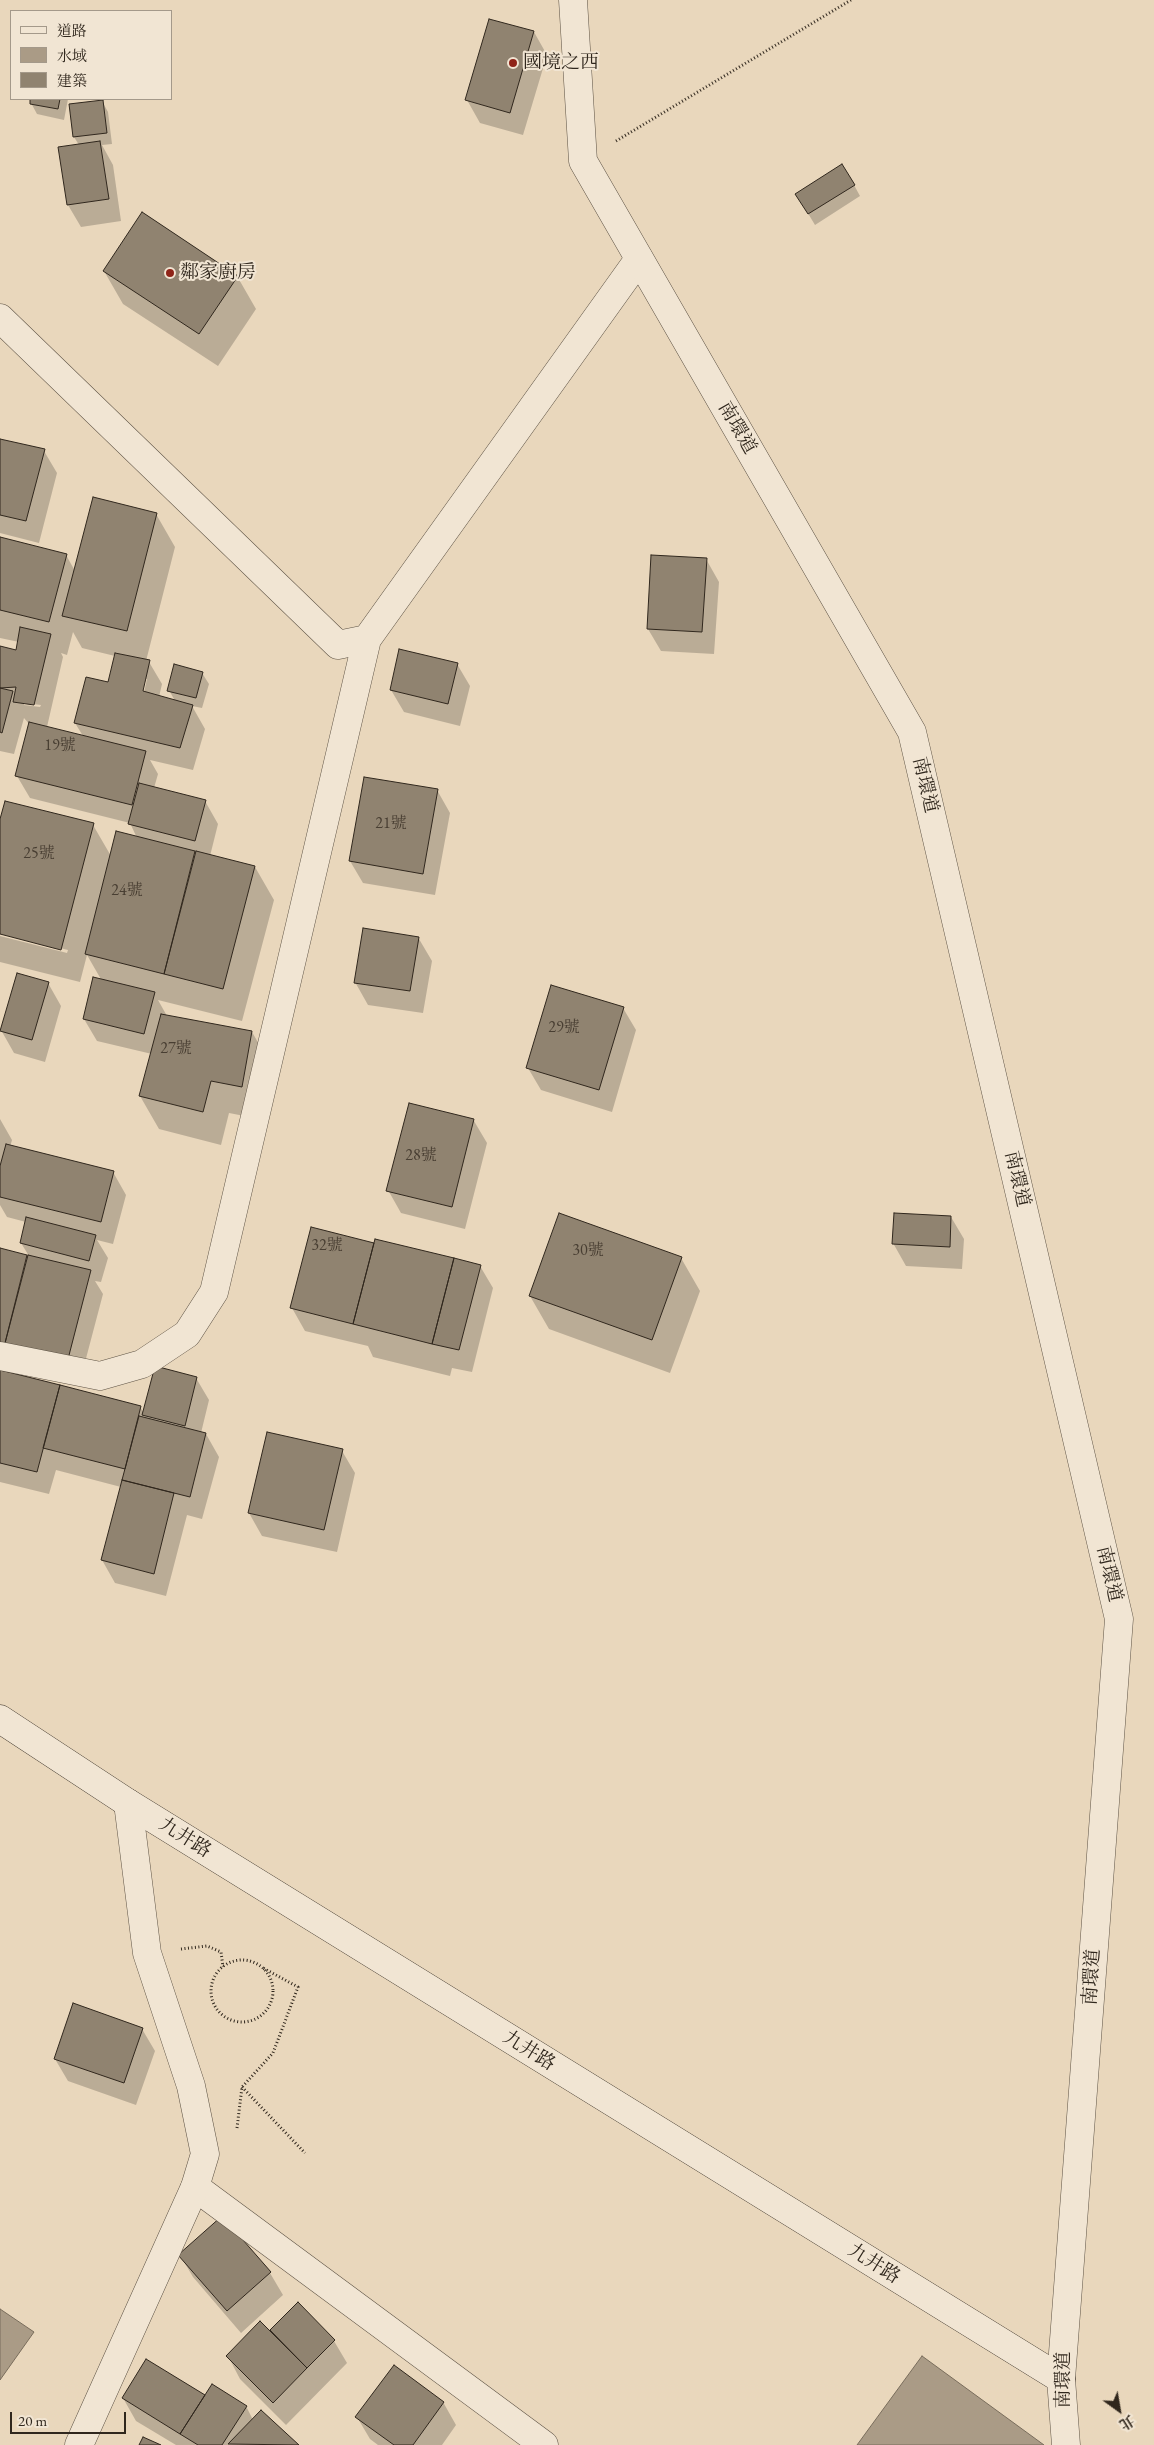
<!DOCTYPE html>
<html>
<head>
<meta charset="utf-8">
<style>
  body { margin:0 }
  #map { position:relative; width:1154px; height:2445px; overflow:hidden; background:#e9d7bc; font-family:"EB Garamond","Noto Serif TC",serif }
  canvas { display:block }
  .legend { position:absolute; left:10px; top:10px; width:162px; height:90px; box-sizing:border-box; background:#f1e5d3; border:1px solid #a4998a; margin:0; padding:6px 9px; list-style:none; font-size:15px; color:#30271d }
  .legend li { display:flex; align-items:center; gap:10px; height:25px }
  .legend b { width:25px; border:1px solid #a4998a }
  .north { position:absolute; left:1094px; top:2385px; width:50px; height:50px; -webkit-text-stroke:4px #f1e5d3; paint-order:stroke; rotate:148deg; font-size:14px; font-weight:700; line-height:20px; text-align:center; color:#30271d }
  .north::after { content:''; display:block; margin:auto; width:18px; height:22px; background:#30271d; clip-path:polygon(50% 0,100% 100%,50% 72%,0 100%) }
  .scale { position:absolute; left:10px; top:2412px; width:116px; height:22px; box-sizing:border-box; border:2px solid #30271d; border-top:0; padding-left:6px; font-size:15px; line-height:18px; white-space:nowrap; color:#30271d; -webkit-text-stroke:4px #f1e5d3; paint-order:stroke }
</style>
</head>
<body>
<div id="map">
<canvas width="1154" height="2445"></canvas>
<ul class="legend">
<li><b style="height:6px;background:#f1e5d3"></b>道路</li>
<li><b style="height:14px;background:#aa9b86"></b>水域</li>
<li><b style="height:14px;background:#908370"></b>建築</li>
</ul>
<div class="north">北</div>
<div class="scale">20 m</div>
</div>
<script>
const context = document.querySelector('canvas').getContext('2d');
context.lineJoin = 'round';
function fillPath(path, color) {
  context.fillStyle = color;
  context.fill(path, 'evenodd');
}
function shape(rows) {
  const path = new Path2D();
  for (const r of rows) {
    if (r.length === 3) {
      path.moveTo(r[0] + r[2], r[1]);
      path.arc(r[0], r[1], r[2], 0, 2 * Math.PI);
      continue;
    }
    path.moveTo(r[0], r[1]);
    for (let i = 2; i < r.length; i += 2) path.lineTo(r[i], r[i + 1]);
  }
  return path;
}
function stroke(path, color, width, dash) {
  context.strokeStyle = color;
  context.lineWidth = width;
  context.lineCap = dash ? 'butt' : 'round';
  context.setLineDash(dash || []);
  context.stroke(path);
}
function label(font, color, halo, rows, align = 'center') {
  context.font = font + ' "EB Garamond","Noto Serif TC",serif';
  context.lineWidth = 4;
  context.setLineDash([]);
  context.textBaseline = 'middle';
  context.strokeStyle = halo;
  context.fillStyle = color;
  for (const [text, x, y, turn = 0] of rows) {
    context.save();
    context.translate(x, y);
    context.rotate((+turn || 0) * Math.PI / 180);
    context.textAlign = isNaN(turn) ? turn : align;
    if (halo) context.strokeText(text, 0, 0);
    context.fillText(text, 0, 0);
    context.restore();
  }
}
const water = shape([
  [0,2309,34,2332,0,2380,0,2309],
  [922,2356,1044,2445,857,2445,922,2356]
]);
const shadow = shape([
  [490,20,534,32,547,55,523,135,480,123,467,100],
  [32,99,68,99,64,120,37,114,31,103],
  [102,101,108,112,112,144,102,145,113,165,121,221,81,227,68,205,79,145,74,137,70,105],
  [854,185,860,196,815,225,803,205],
  [104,271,237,276,256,309,218,366,123,304],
  [0,439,44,451,57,473,39,543,0,533],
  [156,514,175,547,146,661,149,662,162,684,159,697,175,701,169,690,202,673,209,684,202,708,192,706,205,729,193,770,150,760,158,774,154,788,205,801,218,824,210,856,255,867,274,900,242,1021,158,1000,167,1016,252,1032,271,1065,260,1119,229,1113,221,1145,159,1129,140,1096,152,1054,97,1041,84,1019,102,981,87,955,80,982,0,962,0,936,67,953,68,950,0,933,0,824,93,825,111,856,137,838,130,823,30,798,17,776,30,725,24,718,14,754,0,751,0,648,17,651,19,642,0,638,0,538,66,555,75,571],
  [73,632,82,648,115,656,109,683,75,723,83,736,47,727,63,657,61,653,67,655],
  [144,679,147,679,143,697,140,696],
  [24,703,41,705,40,707,24,705],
  [706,559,719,582,714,654,661,651,648,629],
  [457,664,470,686,460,726,404,712,391,690],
  [437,790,450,813,435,895,363,883,350,861],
  [419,939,432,961,423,1013,368,1005,355,982],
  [48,983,61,1006,45,1062,14,1053,1,1030],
  [623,1008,636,1030,612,1112,541,1090,528,1068],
  [410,1105,474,1121,487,1143,465,1229,401,1213,388,1190],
  [0,1119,12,1140,10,1147,113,1172,126,1195,113,1244,97,1240,108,1258,101,1282,95,1281,103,1294,79,1385,0,1365,0,1249,29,1256,21,1243,26,1222,7,1217,0,1205],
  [951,1217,964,1239,962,1269,906,1266,893,1243],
  [373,1244,480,1266,493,1288,472,1372,452,1368,450,1376,373,1357,368,1346,305,1331,292,1308],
  [681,1258,700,1291,670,1373,549,1329,530,1296],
  [0,1371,140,1407,144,1413,196,1378,209,1400,201,1433,206,1434,219,1457,202,1519,187,1515,166,1596,115,1583,102,1560,121,1487,56,1470,49,1494,0,1482],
  [342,1451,355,1473,337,1552,262,1536,249,1513],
  [142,2029,155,2051,136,2105,68,2081,55,2059],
  [180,2255,270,2273,283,2295,241,2333,193,2277],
  [298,2304,334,2341,347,2363,286,2425,240,2379,228,2356,269,2332],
  [206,2397,246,2406,253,2420,261,2411,298,2445,176,2445,136,2421,123,2398],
  [443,2402,456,2425,442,2445,378,2445,370,2439,357,2417]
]);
const building = shape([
  [489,19,534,31,510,113,465,100,489,19],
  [30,99,60,99,58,109,30,104,30,99],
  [103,100,107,133,73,137,69,104,103,100],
  [100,141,109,199,67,205,58,147,100,141],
  [842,164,855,185,808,214,795,194,842,164],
  [142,212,238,276,199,334,103,271,142,212],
  [0,439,45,449,26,521,0,515,0,439],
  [93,497,157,513,127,631,62,616,93,497],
  [0,537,67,554,49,622,0,610,0,537],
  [651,555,707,558,702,632,647,629,651,555],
  [20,627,51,634,34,705,13,702,16,687,0,688,13,691,2,733,0,732,0,646,16,650,20,627],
  [399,649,458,663,448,704,390,690,399,649],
  [115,653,150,660,143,691,193,705,180,748,74,723,86,677,108,682,115,653],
  [174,664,203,672,196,698,167,691,174,664],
  [29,722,146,751,132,805,15,776,29,722],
  [364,777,438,789,423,874,349,861,364,777],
  [139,783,206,800,195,841,128,824,139,783],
  [5,801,94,823,61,950,0,934,0,819,5,801],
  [116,831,195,851,164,974,85,954,116,831],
  [196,851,255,866,223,989,164,974,196,851],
  [363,928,419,937,410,991,354,983,363,928],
  [17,973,49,982,32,1040,0,1031,17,973],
  [93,977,155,992,144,1034,83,1019,93,977],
  [551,985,624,1007,599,1090,526,1068,551,985],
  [161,1014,252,1031,242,1087,211,1081,203,1112,139,1096,161,1014],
  [409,1103,474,1119,452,1207,386,1191,409,1103],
  [6,1144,114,1171,101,1222,0,1197,0,1166,6,1144],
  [559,1213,682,1257,652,1340,529,1296,559,1213],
  [894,1213,951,1216,950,1247,892,1244,894,1213],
  [26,1217,96,1235,89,1261,20,1243,26,1217],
  [311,1227,374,1243,353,1324,290,1308,311,1227],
  [375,1239,454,1258,432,1344,353,1324,375,1239],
  [0,1248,27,1255,4,1347,0,1346,0,1248],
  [28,1255,91,1270,67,1363,4,1347,28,1255],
  [454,1258,481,1265,459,1350,432,1344,454,1258],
  [155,1366,197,1377,185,1426,142,1415,155,1366],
  [0,1370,60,1385,37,1472,0,1463,0,1370],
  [60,1385,141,1406,125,1469,43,1448,60,1385],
  [139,1416,206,1433,190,1497,122,1480,139,1416],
  [267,1432,343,1449,324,1530,248,1513,267,1432],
  [122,1480,174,1493,154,1574,101,1560,122,1480],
  [73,2003,143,2028,124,2083,54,2059,73,2003],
  [222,2216,271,2272,227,2311,178,2255,222,2216],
  [298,2302,335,2340,307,2368,270,2330,298,2302],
  [260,2321,307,2368,273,2403,226,2356,260,2321],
  [146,2359,205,2395,180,2434,122,2398,146,2359],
  [394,2365,444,2402,413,2445,394,2445,355,2417,394,2365],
  [212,2384,247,2406,222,2445,198,2445,180,2434,212,2384],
  [261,2410,299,2445,228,2444,261,2410],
  [143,2437,161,2445,139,2445,143,2437]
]);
const path = shape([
  [616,141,851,0],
  [181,1949,207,1946,221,1952,223,1967],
  [242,1991,31],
  [242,2087,305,2153],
  [237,2128,242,2087,273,2053,298,1987,263,1968]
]);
const minor = shape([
  [0,318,338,645,367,639],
  [0,1356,100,1376,142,1364,187,1334,214,1292,367,639,639,259],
  [195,2187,544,2445]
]);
const tertiary = shape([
  [573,0,583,161,912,732,1119,1619,1061,2379,1066,2445],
  [79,2445,195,2187,205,2154,191,2086,147,1953,128,1803]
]);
const secondary = shape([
  [0,1719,128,1803,1061,2379]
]);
const markers = [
  [513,63,5,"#8f2418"],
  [170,273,5,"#8f2418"]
];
const numberNames = [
  ["19號",60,746],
  ["21號",391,824],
  ["25號",39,854],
  ["24號",127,891],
  ["29號",564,1028],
  ["27號",176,1049],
  ["28號",421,1156],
  ["32號",327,1246],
  ["30號",588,1251]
];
const poiNames = [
  ["國境之西",523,63],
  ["鄰家廚房",180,273]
];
const streetNames = [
  ["南環道",737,428,60],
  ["南環道",925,785,77],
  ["南環道",1017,1179,77],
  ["南環道",1109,1574,77],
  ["九井路",185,1838,32],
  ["南環道",1092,1977,-86],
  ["九井路",529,2051,32],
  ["九井路",874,2264,32],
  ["南環道",1064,2380,-90]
];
fillPath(water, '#aa9b86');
stroke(water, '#796d5c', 1);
fillPath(shadow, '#0003');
fillPath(building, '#908370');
stroke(building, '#30271d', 1);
stroke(minor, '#5e5345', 29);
stroke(tertiary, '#5e5345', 29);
stroke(secondary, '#30271d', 29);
stroke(path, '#30271d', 3, [1, 2.5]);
stroke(minor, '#f1e5d3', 28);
stroke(tertiary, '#f1e5d3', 28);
stroke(secondary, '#f1e5d3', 28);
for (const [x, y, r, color] of markers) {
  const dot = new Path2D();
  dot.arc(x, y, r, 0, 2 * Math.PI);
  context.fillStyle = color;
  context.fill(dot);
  stroke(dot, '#f1e5d3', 2);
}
label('16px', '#483e32', null, numberNames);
label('19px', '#30271d', '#f1e5d3', poiNames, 'left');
label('19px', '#30271d', '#f1e5d3', streetNames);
</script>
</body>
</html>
